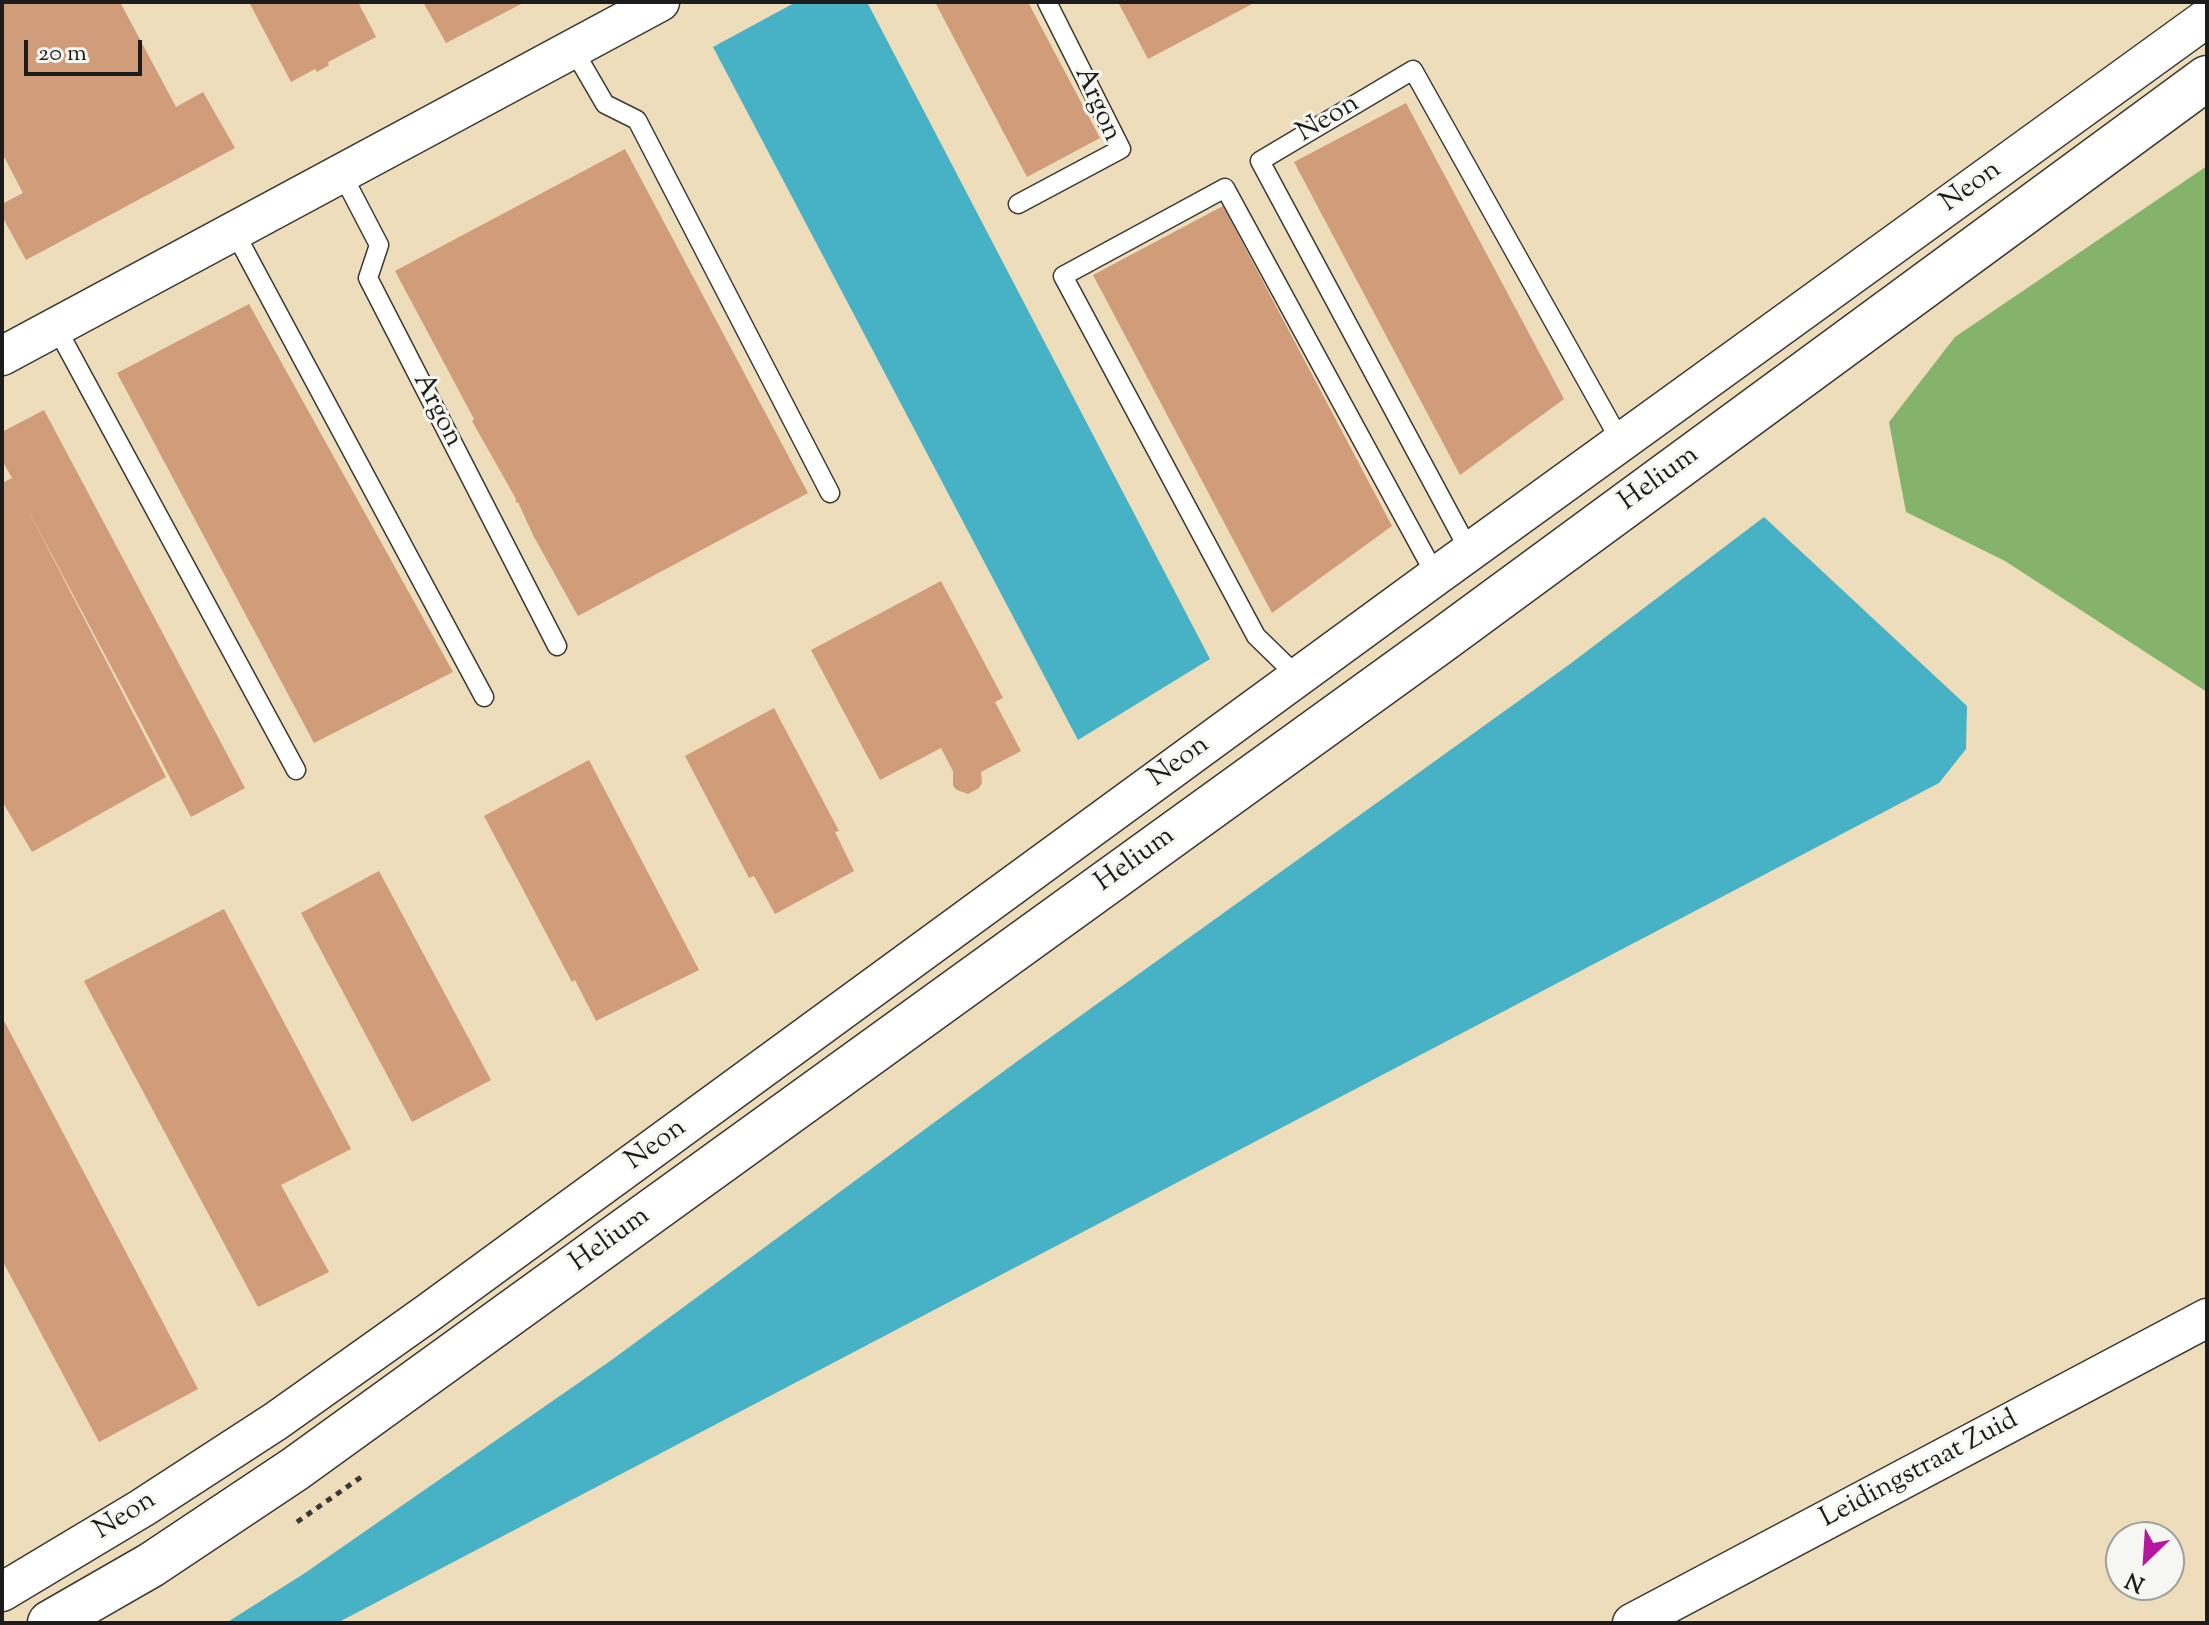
<!DOCTYPE html>
<html>
<head>
<meta charset="utf-8">
<style>
  body { margin:0 }
  #map { position:relative; width:2209px; height:1625px; overflow:hidden; background:#edddbb; font-family:"Sorts Mill Goudy",serif }
  canvas { display:block }
  .frame { position:absolute; inset:0; border:4px solid #1c1c1c; pointer-events:none }
  .north { position:absolute; left:2105px; top:1521px; width:80px; height:80px; box-sizing:border-box; background:#f6f6f2; border:2px solid #9f9f9c; border-radius:50%; rotate:205deg; font-size:22px; font-weight:700; line-height:32px; text-align:center; color:#1c1c1c }
  .north::after { content:''; display:block; margin:auto; width:28px; height:36px; background:#b5179e; clip-path:polygon(50% 0,100% 100%,50% 72%,0 100%) }
  .scale { position:absolute; left:24px; top:40px; width:118px; height:36px; box-sizing:border-box; border:4px solid #1c1c1c; border-top:0; padding-left:10px; font-size:24px; line-height:28px; white-space:nowrap; color:#1c1c1c; -webkit-text-stroke:6px #f6f6f2; paint-order:stroke }
</style>
</head>
<body>
<div id="map">
<canvas width="2209" height="1625"></canvas>
<div class="frame"></div>
<div class="north">N</div>
<div class="scale">20 m</div>
</div>
<script>
const context = document.querySelector('canvas').getContext('2d');
context.lineJoin = 'round';
function fillPath(path, color) {
  context.fillStyle = color;
  context.fill(path, 'evenodd');
}
function shape(rows) {
  const path = new Path2D();
  for (const r of rows) {
    path.moveTo(r[0], r[1]);
    for (let i = 2; i < r.length; i += 2) path.lineTo(r[i], r[i + 1]);
  }
  return path;
}
function stroke(path, color, width, dash) {
  context.strokeStyle = color;
  context.lineWidth = width;
  context.lineCap = dash ? 'butt' : 'round';
  context.setLineDash(dash || []);
  context.stroke(path);
}
function label(font, color, halo, rows, align = 'center') {
  context.font = font + ' "Sorts Mill Goudy",serif';
  context.lineWidth = 6;
  context.setLineDash([]);
  context.textBaseline = 'middle';
  context.strokeStyle = halo;
  context.fillStyle = color;
  for (const [text, x, y, turn = 0] of rows) {
    context.save();
    context.translate(x, y);
    context.rotate((+turn || 0) * Math.PI / 180);
    context.textAlign = isNaN(turn) ? turn : align;
    if (halo) context.strokeText(text, 0, 0);
    context.fillText(text, 0, 0);
    context.restore();
  }
}
const forest = shape([
  [2207,166,2207,692,2005,561,1906,512,1889,422,1955,337]
]);
const water = shape([
  [796,2,867,2,1210,659,1078,740,713,47],
  [1764,517,1967,706,1966,749,1939,783,337,1623,226,1623,305,1573,613,1359,1019,1060,1570,664]
]);
const building = shape([
  [2,2,120,2,176,107,203,92,235,148,26,260,2,216,2,204,23,193,2,153],
  [249,2,358,2,376,37,328,62,329,65,317,72,315,69,291,82],
  [423,2,525,2,446,43],
  [935,2,1028,2,1100,138,1027,177],
  [1118,2,1256,2,1148,59],
  [1406,103,1564,399,1460,475,1294,162],
  [625,149,808,493,578,616,533,535,518,502,516,503,516,499,472,421,474,419,395,271],
  [1223,206,1392,526,1272,613,1093,275],
  [249,304,453,672,314,743,117,373],
  [44,410,245,788,191,817,26,506,166,777,32,852,2,801,2,483,12,478,2,460,2,432],
  [941,581,1003,698,995,702,1021,751,981,772,982,783,979,788,968,794,957,790,953,786,953,771,941,748,880,780,811,650],
  [774,708,839,831,835,832,854,871,775,914,754,876,749,878,685,756],
  [589,760,699,970,596,1021,575,980,572,982,484,816],
  [379,871,491,1080,412,1122,301,913],
  [224,909,351,1149,281,1185,329,1272,258,1307,84,981],
  [2,1017,198,1389,99,1442,2,1260]
]);
const path = shape([
  [297,1522,364,1475]
]);
const service = shape([
  [573,49,605,104,637,120,830,493],
  [342,174,379,245,368,278,557,646],
  [1018,204,1121,149,1047,2],
  [234,231,484,697],
  [56,327,296,770],
  [1470,552,1260,161,1413,70,1621,442],
  [1298,677,1256,636,1063,276,1225,188,1436,576]
]);
const minor = shape([
  [2,356,660,2],
  [2,1592,142,1508,276,1421,428,1313,1436,576,2207,18],
  [1632,1623,2207,1318]
]);
const tertiary = shape([
  [50,1623,151,1565,295,1469,1438,643,2207,78]
]);
const streetNames = [
  ["Argon",1096,105,66],
  ["Neon",1329,120,-31],
  ["Neon",1972,188,-36],
  ["Argon",436,411,63],
  ["Helium",1660,480,-36],
  ["Neon",1180,763,-36],
  ["Helium",1136,861,-36],
  ["Neon",657,1146,-36],
  ["Helium",611,1241,-36],
  ["Leidingstraat Zuid",1920,1471,-28],
  ["Neon",126,1517,-32]
];
fillPath(forest, '#86b36c');
fillPath(water, '#47b1c5');
fillPath(building, '#d09c79');
stroke(service, '#3b3934', 21);
stroke(minor, '#3b3934', 41);
stroke(tertiary, '#3b3934', 47);
stroke(path, '#3b3934', 5, [6, 6]);
stroke(service, '#fff', 18);
stroke(minor, '#fff', 38);
stroke(tertiary, '#fff', 44);
label('28px', '#1c1c1c', '#f6f6f2', streetNames);
</script>
</body>
</html>
